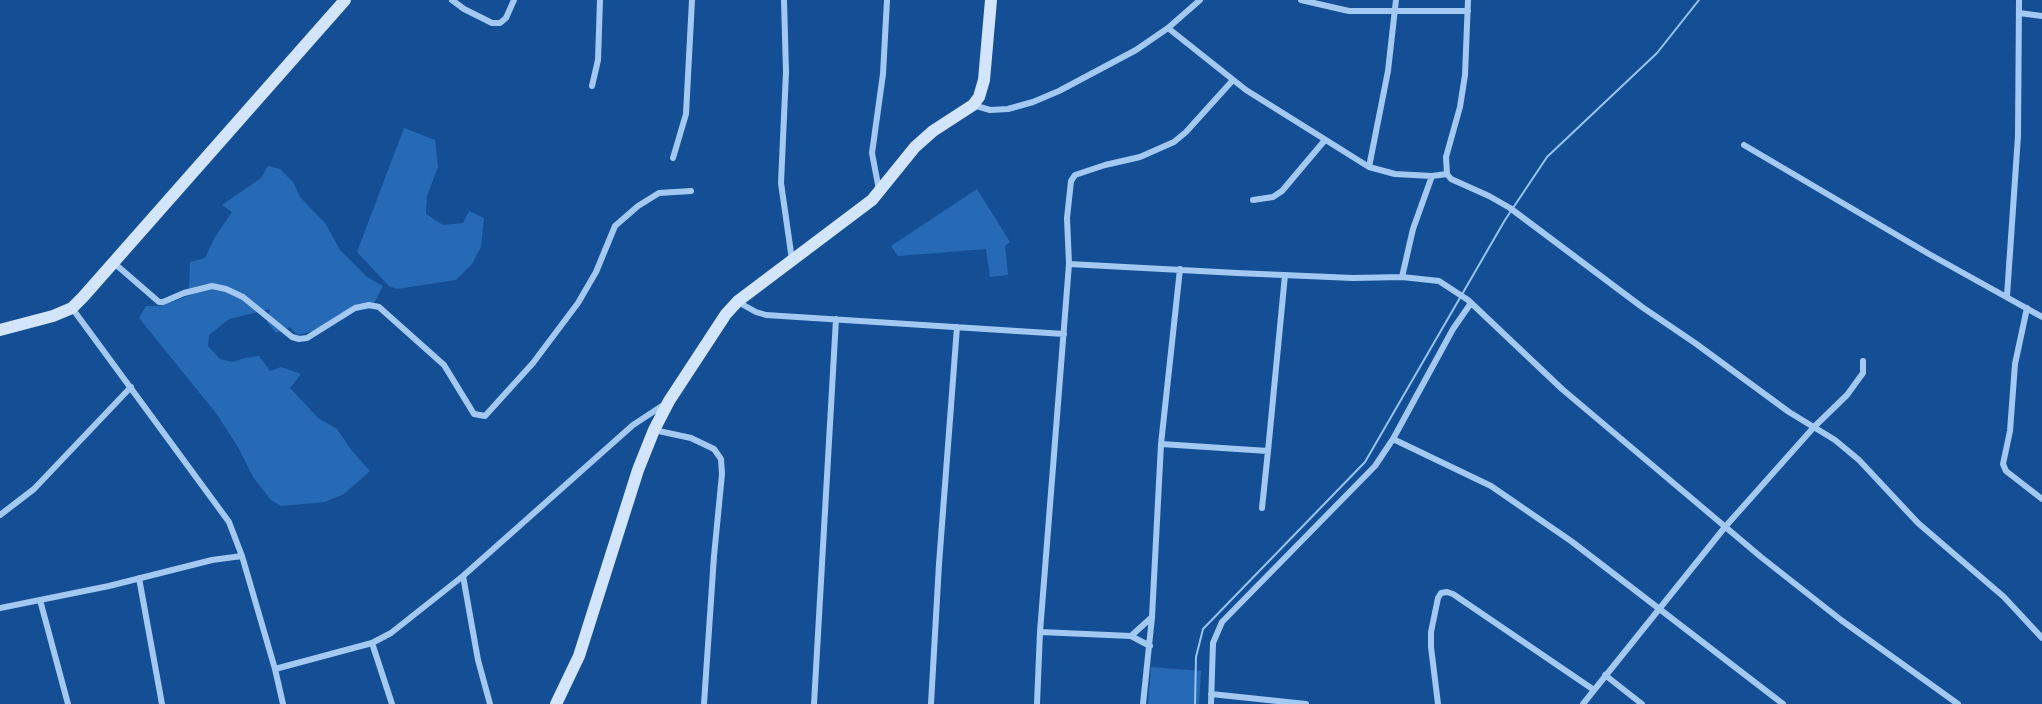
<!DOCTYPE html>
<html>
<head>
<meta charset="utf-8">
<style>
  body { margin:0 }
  canvas { display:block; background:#144f95 }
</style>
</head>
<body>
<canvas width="2042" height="704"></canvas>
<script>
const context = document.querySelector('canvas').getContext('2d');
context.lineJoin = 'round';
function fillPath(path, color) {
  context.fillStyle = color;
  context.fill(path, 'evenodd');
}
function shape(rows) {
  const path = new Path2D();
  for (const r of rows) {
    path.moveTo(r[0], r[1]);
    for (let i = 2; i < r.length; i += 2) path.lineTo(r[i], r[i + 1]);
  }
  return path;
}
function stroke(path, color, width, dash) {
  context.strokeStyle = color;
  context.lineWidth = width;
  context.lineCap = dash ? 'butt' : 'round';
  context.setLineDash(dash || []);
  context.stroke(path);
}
const green = shape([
  [404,128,435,140,438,167,427,196,426,214,443,225,463,223,469,211,484,218,481,247,472,264,456,280,397,289,389,286,357,252],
  [268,166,280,169,293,182,300,197,325,223,340,250,367,277,383,286,371,309,344,312,313,331,298,335,290,327,276,333,267,322,270,309,229,319,209,335,208,346,220,359,232,362,245,358,259,356,270,371,281,367,301,374,290,388,318,418,337,429,352,451,370,471,344,494,325,502,281,506,271,500,253,477,238,447,216,413,139,318,146,306,160,306,205,290,189,289,190,262,205,258,215,237,232,212,222,205,261,178],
  [977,189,1010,242,1005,246,1008,275,990,277,986,249,898,256,891,246],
  [1151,667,1201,671,1199,704,1148,704]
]);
const stream = shape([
  [1195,704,1196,657,1203,629,1365,462,1505,220,1547,157,1657,53,1699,0]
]);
const street = shape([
  [452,0,464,9,492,23,500,23,506,18,514,0],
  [784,0,786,72,781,183,792,260],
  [1301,0,1349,11,1468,11],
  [1468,0,1465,75,1460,107,1446,157,1447,174,1451,179,1489,196,1510,208,1642,307,1695,343,1789,412,1835,440,1859,460,1918,523,2004,597,2042,638],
  [2019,13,2042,16],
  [1168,28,1246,90,1369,167,1395,174,1432,176,1447,174],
  [592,86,598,60,600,0],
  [973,105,990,110,1008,109,1033,102,1059,91,1136,50,1168,28,1200,0],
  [1744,145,1929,254,2042,317],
  [673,158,686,114,692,0],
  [1369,167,1388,71,1396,0],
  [879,190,872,153,883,74,887,0],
  [1253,200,1273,197,1282,191,1325,140],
  [114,263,159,302,163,302,184,293,212,286,226,289,243,297,292,337,299,339,307,338,355,308,369,305,379,307,444,365,474,414,485,416,533,363,578,303,596,272,615,226,638,206,659,193,691,191],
  [1069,264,1237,273,1353,278,1402,277,1439,281,1468,300,1562,389,1761,557,1841,620,1958,704],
  [1402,277,1413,229,1432,176],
  [2007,296,2018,136,2019,0],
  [738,302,756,312,766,315,1064,334],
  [72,308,229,522,242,556,275,669,372,643,391,633,463,576,633,425,665,404],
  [2027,308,2015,364,2010,431,2003,464,2006,471,2042,499],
  [654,430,691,438,714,449,721,459,722,474,714,556,704,704],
  [1393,439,1491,486,1571,541,1783,704],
  [1161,444,1268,451,1285,275],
  [1262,508,1268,451],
  [0,515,34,489,131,387],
  [463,576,478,660,490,704],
  [139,578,162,704],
  [40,600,68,704],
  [0,608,109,586,212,560,242,556],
  [1040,632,1131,636,1150,646],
  [1131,636,1152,617],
  [372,643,392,704],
  [275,669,283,704],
  [1605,675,1642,704],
  [1211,694,1306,704],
  [814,704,836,319],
  [931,704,939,564,957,327],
  [1037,704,1040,632,1069,264,1067,218,1071,181,1075,175,1105,165,1140,157,1174,142,1186,132,1233,80],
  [1143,704,1152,617,1161,444,1180,269],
  [1211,704,1213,643,1222,622,1375,466,1393,439,1453,329,1471,303],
  [1438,704,1431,647,1431,632,1438,598,1441,593,1447,592,1453,594,1594,690],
  [1583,704,1725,527,1814,427,1847,395,1863,373,1863,361]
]);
const secondary = shape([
  [0,330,53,316,72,308,83,297,345,0],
  [556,704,579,656,638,470,654,430,669,401,726,314,738,301,872,200,915,147,933,131,973,105,979,97,984,80,991,0]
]);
fillPath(green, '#2669b4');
stroke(stream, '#95c4f5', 2);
stroke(street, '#a3c9f2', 6);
stroke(secondary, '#d2e5fc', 12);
</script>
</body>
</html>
